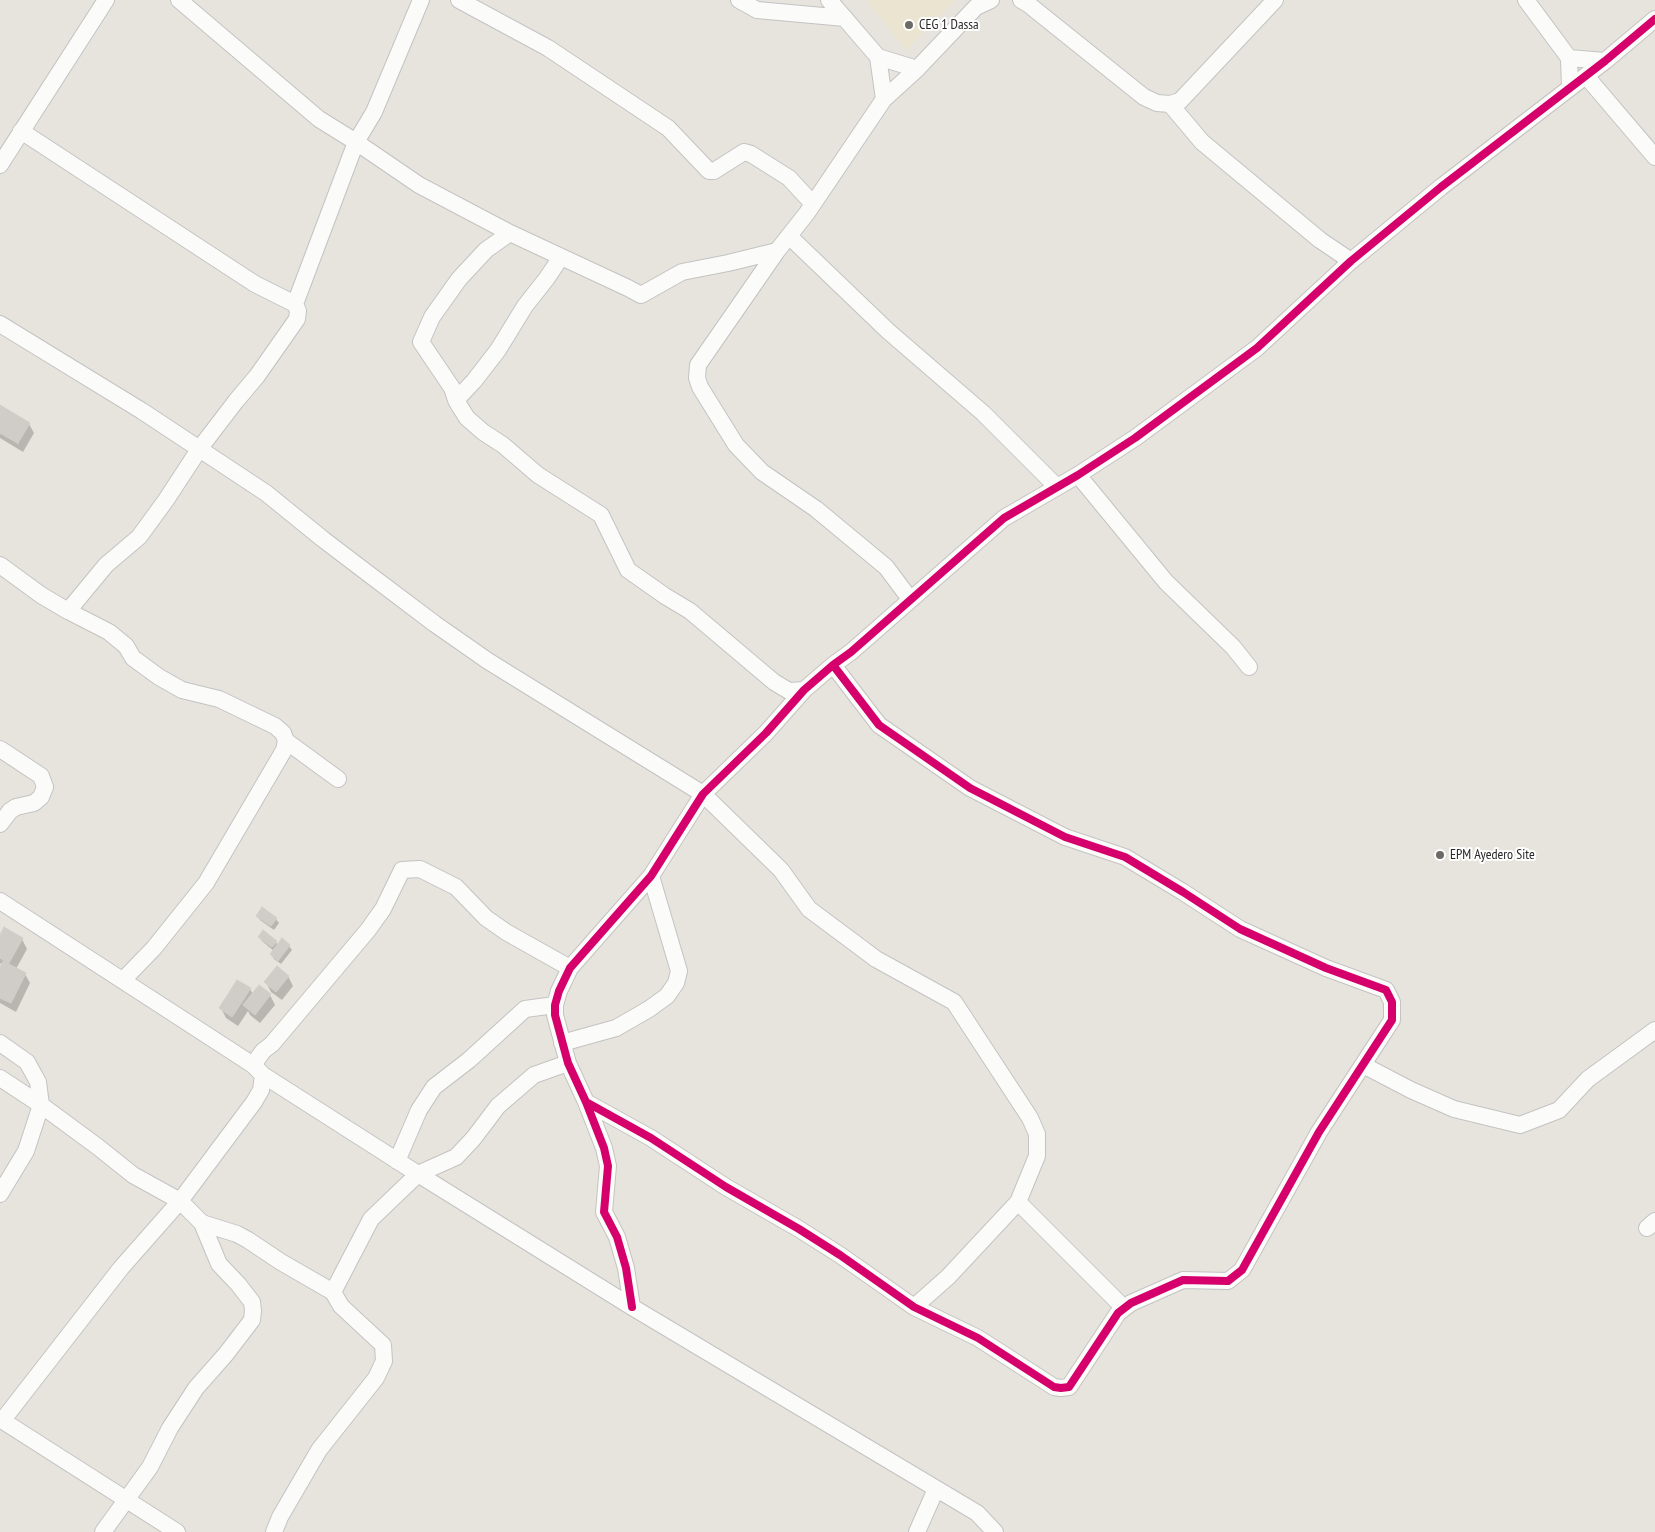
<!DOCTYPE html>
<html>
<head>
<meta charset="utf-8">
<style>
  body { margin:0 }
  canvas { display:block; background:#e7e4dd }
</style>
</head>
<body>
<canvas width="1655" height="1532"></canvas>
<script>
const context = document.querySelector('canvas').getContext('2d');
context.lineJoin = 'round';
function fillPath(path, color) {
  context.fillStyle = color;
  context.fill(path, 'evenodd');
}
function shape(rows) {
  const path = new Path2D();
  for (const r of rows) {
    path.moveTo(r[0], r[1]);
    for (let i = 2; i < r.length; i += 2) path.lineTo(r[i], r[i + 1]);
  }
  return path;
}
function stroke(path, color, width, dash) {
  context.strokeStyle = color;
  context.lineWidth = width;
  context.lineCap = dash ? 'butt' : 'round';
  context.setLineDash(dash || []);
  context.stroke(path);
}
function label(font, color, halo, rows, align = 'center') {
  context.font = font + ' "PT Sans Narrow",sans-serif';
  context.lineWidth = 4;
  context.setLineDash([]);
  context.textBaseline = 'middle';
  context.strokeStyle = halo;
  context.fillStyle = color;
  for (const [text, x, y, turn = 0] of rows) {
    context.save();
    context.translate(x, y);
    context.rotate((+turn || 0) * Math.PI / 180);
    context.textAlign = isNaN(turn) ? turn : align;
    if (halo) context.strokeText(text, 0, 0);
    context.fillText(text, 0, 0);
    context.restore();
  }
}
const education = shape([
  [866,0,956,0,906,50]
]);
const shadow = shape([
  [0,407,29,424,34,433,23,452,0,438],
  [257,916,276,919,279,923,274,930,260,920],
  [0,937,22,939,27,949,16,969,25,974,30,983,16,1012,0,1003,0,969,2,965,0,963],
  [259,937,276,942,278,946,282,940,289,946,292,950,281,964,274,959,271,954,274,951,262,941],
  [288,976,293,986,282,1000,271,992,266,982],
  [250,989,253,994,270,995,275,1005,260,1023,250,1015,248,1011,238,1026,226,1018,221,1008]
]);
const building = shape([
  [0,405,30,423,18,443,19,444,0,433,0,405],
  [262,907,277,918,271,926,256,916,262,907],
  [4,927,23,938,9,963,0,958,0,935,4,927],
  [263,930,277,941,272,947,258,937,263,930],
  [282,938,290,945,278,961,270,954,282,938],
  [3,961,26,973,11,1003,0,998,0,967,3,961],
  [277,966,289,976,276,992,264,982,277,966],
  [237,980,251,988,232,1017,219,1008,237,980],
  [259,985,271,994,255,1015,243,1005,259,985]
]);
const minor = shape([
  [179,0,319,119,356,142,374,112,421,0],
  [459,0,548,48,668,128,709,171,714,171,744,152,751,154,789,178,813,204],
  [739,0,757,10,845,18],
  [829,0,878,57,884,99],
  [1021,0,1028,4,1144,97,1157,103,1170,104,1180,101,1275,0],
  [1526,0,1569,58,1570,88],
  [878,57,917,69],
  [1569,58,1605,61],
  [1586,76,1655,157],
  [1170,104,1202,142,1320,240,1351,261],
  [21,131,255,284,295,304,298,311,297,319,257,376,236,401,200,448,166,500,139,537,106,565,68,611],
  [0,165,106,0],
  [789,236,888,331,983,413,1057,487],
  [561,257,547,278,525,306,498,350,474,381,456,400,457,402,467,418,483,432,503,445,538,475,601,515,628,570,665,596,690,611,774,682,789,691,804,690],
  [295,304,356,142,419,185,510,233,628,288,641,295,682,272,728,263,777,251],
  [0,324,142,411,266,493,324,540,374,578,435,624,488,661,703,794,781,870,809,909,876,959,954,1002,1030,1118,1037,1134,1037,1156,1018,1202,948,1277,914,1307],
  [456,400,452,388,421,342,432,317,459,279,486,250,510,233],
  [1078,475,1166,582,1233,647,1249,667],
  [0,565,41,595,68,611,109,632,126,646,133,658,159,677,182,690,219,699,275,726,283,733,286,741,284,750,206,883,154,948,123,980],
  [910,599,886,567,816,509,762,472,736,445,700,387,697,378,698,365,777,251,807,213,884,99,917,69,976,7,991,0],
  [286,741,338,779],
  [0,749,41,776,45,787,41,797,34,803,16,807,10,811,0,824],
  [0,901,253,1065,263,1075,418,1174,371,1219,333,1292],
  [0,1043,27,1062,38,1082,41,1105,26,1151,0,1194],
  [562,1043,616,1028,649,1009,667,996,676,983,679,971,651,876],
  [568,1063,534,1075,498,1106,473,1139,456,1157,418,1174,632,1307,977,1513,995,1532],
  [253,1065,263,1051,272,1044,368,930,383,909,402,870,420,869,456,887,486,918,506,932,570,968],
  [1363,1065,1411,1090,1454,1109,1520,1125,1559,1110,1588,1079,1655,1030],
  [0,1078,41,1105,98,1147,133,1175,180,1201,202,1223,219,1264,238,1284,252,1302,253,1311,252,1320,226,1354,196,1388,170,1428,150,1467,103,1532],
  [586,1102,651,1138,726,1187,799,1229,840,1255,914,1307,978,1338,1054,1387,1061,1388,1069,1387,1118,1313,1131,1303,1183,1280,1228,1281,1242,1270,1319,1132,1392,1020,1392,1002,1386,990,1326,968,1240,929,1183,892,1125,857,1065,837,970,788,879,725,833,665],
  [397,1161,419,1110,434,1087,469,1060,525,1009,555,1005],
  [1018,1202,1124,1308],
  [202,1223,237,1234,248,1240,281,1262,333,1292,341,1306,383,1345,384,1361,376,1378,319,1450,280,1517,274,1532],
  [1647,1228,1655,1221],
  [632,1307,626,1268,617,1237,604,1212,608,1166,604,1148,586,1102,568,1063,555,1015,555,1005,559,991,570,968,651,876,703,794,766,733,804,690,833,665,851,652,1004,518,1078,475,1135,438,1257,348,1351,261,1441,187,1605,61,1655,19],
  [0,1419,177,1532],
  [2,1421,121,1268,180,1201,254,1102,261,1090,263,1075],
  [917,1532,936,1489]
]);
const cycleway = shape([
  [586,1102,651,1138,726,1187,799,1229,840,1255,914,1307,978,1338,1054,1387,1061,1388,1069,1387,1118,1313,1131,1303,1183,1280,1228,1281,1242,1270,1319,1132,1392,1020,1392,1002,1386,990,1326,968,1240,929,1183,892,1125,857,1065,837,970,788,879,725,833,665],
  [632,1307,626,1268,617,1237,604,1212,608,1166,604,1148,586,1102,568,1063,555,1015,555,1005,559,991,570,968,651,876,703,794,766,733,804,690,833,665,851,652,1004,518,1078,475,1135,438,1257,348,1351,261,1441,187,1605,61,1655,19]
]);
const markers = [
  [909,25,5,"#6b6a67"],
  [1440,855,5,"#6b6a67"]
];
const poiNames = [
  ["CEG 1 Dassa",919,25],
  ["EPM Ayedero Site",1450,855]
];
fillPath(education, '#ebe4d1');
fillPath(shadow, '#0003');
fillPath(building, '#d0cdc8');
stroke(building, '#d2cfc9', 1);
stroke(minor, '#c4c3c3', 18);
stroke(minor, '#fbfbfa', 16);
stroke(cycleway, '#d6006c', 8);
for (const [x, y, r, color] of markers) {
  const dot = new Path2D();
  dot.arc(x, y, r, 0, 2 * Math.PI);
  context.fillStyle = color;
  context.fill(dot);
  stroke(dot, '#fff', 2);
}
label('14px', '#282828', '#fff', poiNames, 'left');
</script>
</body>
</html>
